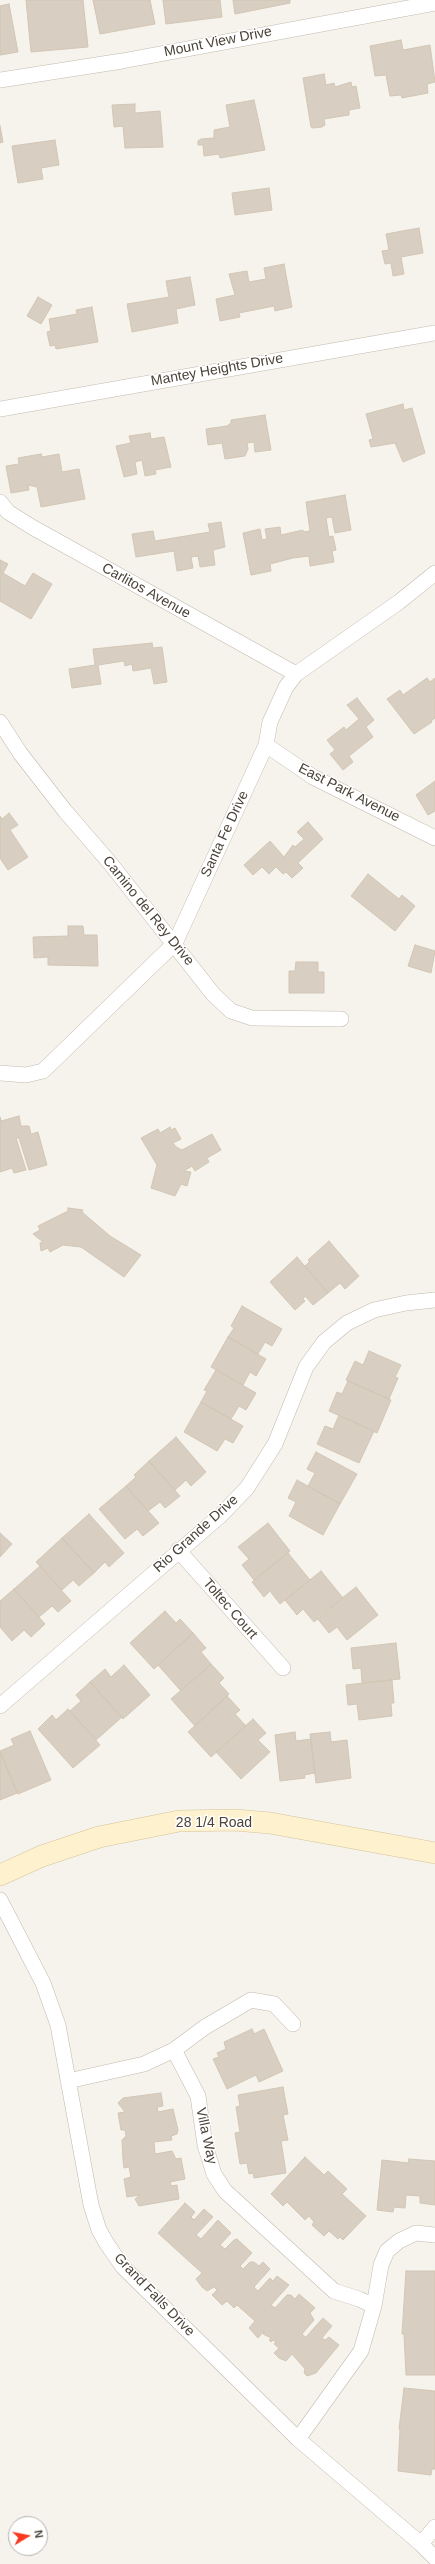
<!DOCTYPE html>
<html>
<head>
<meta charset="utf-8">
<style>
  body { margin:0 }
  #map { position:relative; width:435px; height:2564px; overflow:hidden; background:#f6f2ec; font-family:Helvetica,sans-serif }
  canvas { display:block }
  .north { position:absolute; left:8px; top:2516px; width:40px; height:40px; box-sizing:border-box; background:#fff; border:1px solid #b7b4b0; border-radius:50%; rotate:80deg; font-size:11px; font-weight:700; line-height:16px; text-align:center; color:#4b4339 }
  .north::after { content:''; display:block; margin:auto; width:14px; height:18px; background:#f93a20; clip-path:polygon(50% 0,100% 100%,50% 72%,0 100%) }
</style>
</head>
<body>
<div id="map">
<canvas width="435" height="2564"></canvas>
<div class="north">N</div>
</div>
<script>
const context = document.querySelector('canvas').getContext('2d');
context.lineJoin = 'round';
function fillPath(path, color) {
  context.fillStyle = color;
  context.fill(path, 'evenodd');
}
function shape(rows) {
  const path = new Path2D();
  for (const r of rows) {
    path.moveTo(r[0], r[1]);
    for (let i = 2; i < r.length; i += 2) path.lineTo(r[i], r[i + 1]);
  }
  return path;
}
function stroke(path, color, width, dash) {
  context.strokeStyle = color;
  context.lineWidth = width;
  context.lineCap = dash ? 'butt' : 'round';
  context.setLineDash(dash || []);
  context.stroke(path);
}
function label(font, color, halo, rows, align = 'center') {
  context.font = font + ' Helvetica,sans-serif';
  context.lineWidth = 3;
  context.setLineDash([]);
  context.textBaseline = 'middle';
  context.strokeStyle = halo;
  context.fillStyle = color;
  for (const [text, x, y, turn = 0] of rows) {
    context.save();
    context.translate(x, y);
    context.rotate((+turn || 0) * Math.PI / 180);
    context.textAlign = isNaN(turn) ? turn : align;
    if (halo) context.strokeText(text, 0, 0);
    context.fillText(text, 0, 0);
    context.restore();
  }
}
const building = shape([
  [26,0,83,0,88,47,31,52,26,0],
  [93,0,150,0,155,24,100,34,93,0],
  [163,0,220,0,222,17,166,24,163,0],
  [233,0,290,0,290,3,235,14,233,0],
  [9,4,18,52,0,55,0,6,9,4],
  [401,40,403,50,430,45,435,82,427,84,428,93,402,98,401,95,390,96,386,75,375,76,370,46,401,40],
  [324,74,326,85,334,83,335,87,351,82,352,87,356,86,360,108,349,110,349,115,324,119,325,125,322,127,313,128,311,127,303,78,324,74],
  [254,100,265,150,220,158,219,154,204,156,203,145,198,145,198,141,201,139,214,138,214,130,230,127,226,105,254,100],
  [135,104,135,113,160,111,163,147,125,148,123,126,114,127,112,105,135,104],
  [0,126,3,142,0,143,0,126],
  [55,140,59,165,41,168,43,179,18,183,12,146,55,140],
  [269,188,272,210,235,215,232,193,269,188],
  [419,228,423,253,401,257,404,274,393,276,391,263,385,264,382,251,389,250,386,234,419,228],
  [284,264,292,307,275,311,274,306,239,313,240,317,220,321,216,299,235,295,229,274,247,271,249,282,266,279,264,268,284,264],
  [190,277,195,305,176,309,178,323,132,332,127,304,169,297,166,281,190,277],
  [38,297,52,305,41,324,27,316,38,297],
  [92,307,98,342,56,349,55,345,50,346,47,332,51,331,49,319,77,314,76,310,92,307],
  [403,404,404,410,412,408,425,453,403,462,395,443,371,447,369,440,373,439,366,414,403,404],
  [265,415,271,450,255,452,254,442,247,443,248,449,245,456,225,459,222,443,208,445,206,429,227,426,231,423,231,420,265,415],
  [150,433,151,439,164,437,171,467,155,470,156,474,145,476,142,460,135,462,137,474,124,477,116,446,131,443,129,436,150,433],
  [41,454,42,457,59,454,62,472,79,469,85,499,41,507,37,487,28,485,29,490,11,493,6,466,19,464,18,458,41,454],
  [345,495,351,530,335,533,332,517,326,518,329,537,333,536,336,550,332,551,334,562,310,566,309,556,293,558,270,564,271,571,251,575,243,533,260,529,262,540,267,539,265,529,280,527,281,535,303,530,303,532,310,531,306,502,345,495],
  [221,522,225,547,213,550,215,565,200,567,198,556,191,557,193,568,177,571,174,551,136,557,132,534,153,531,155,541,210,532,208,524,221,522],
  [0,560,8,564,3,573,25,586,33,573,52,584,31,619,0,601,0,560],
  [152,643,153,648,162,647,167,682,154,684,151,668,133,671,132,664,125,666,124,661,98,665,101,684,72,688,69,669,95,665,93,649,152,643],
  [427,678,430,682,435,678,435,718,431,721,432,722,414,734,387,699,400,690,403,695,427,678],
  [357,698,374,720,366,727,373,737,349,756,353,762,343,770,330,754,335,750,327,740,344,727,346,730,359,719,347,705,357,698],
  [435,781,435,811,428,815,416,795,435,781],
  [9,813,18,825,10,830,28,857,8,870,0,858,0,816,2,819,9,813],
  [308,822,323,839,298,863,303,868,292,878,286,872,283,874,276,867,269,874,262,867,253,875,244,865,270,841,284,857,293,845,295,847,304,839,297,832,308,822],
  [368,874,399,899,402,895,415,906,395,931,351,896,368,874],
  [68,926,83,926,84,935,97,935,98,966,48,965,48,957,34,958,33,937,68,936,68,926],
  [415,945,435,951,431,973,408,966,415,945],
  [296,962,318,962,318,972,324,972,324,993,289,993,289,971,295,971,296,962],
  [19,1116,21,1126,29,1126,31,1134,38,1132,47,1165,29,1170,19,1138,16,1138,26,1170,14,1173,12,1168,0,1172,0,1117,1,1121,19,1116],
  [170,1127,171,1130,175,1128,181,1139,173,1143,176,1147,182,1150,212,1134,221,1150,207,1158,209,1162,195,1171,192,1166,184,1171,191,1172,187,1186,181,1184,175,1196,151,1188,157,1165,141,1138,158,1129,160,1133,170,1127],
  [68,1208,83,1210,82,1212,110,1236,141,1255,124,1277,81,1247,63,1245,50,1252,48,1248,41,1251,40,1243,43,1242,33,1234,40,1230,38,1226,68,1211,68,1208],
  [329,1241,359,1276,345,1289,340,1283,328,1293,305,1266,310,1261,308,1260,329,1241],
  [297,1257,328,1293,313,1305,305,1296,303,1299,305,1301,295,1310,270,1282,297,1257],
  [242,1306,282,1329,272,1346,265,1342,258,1354,228,1337,234,1328,231,1326,242,1306],
  [228,1337,266,1359,256,1376,250,1372,243,1385,211,1367,228,1337],
  [369,1351,401,1365,395,1377,398,1378,389,1399,346,1380,355,1361,363,1365,369,1351],
  [216,1370,256,1393,246,1410,239,1406,231,1419,201,1402,207,1391,204,1390,216,1370],
  [348,1381,391,1400,377,1433,329,1411,337,1392,342,1394,348,1381],
  [201,1402,243,1426,233,1443,225,1439,217,1451,184,1432,201,1402],
  [339,1415,374,1431,359,1463,317,1444,325,1426,333,1429,339,1415],
  [176,1437,206,1472,191,1486,186,1480,175,1490,149,1461,176,1437],
  [316,1452,357,1474,340,1504,308,1486,315,1473,307,1469,316,1452],
  [149,1461,180,1496,165,1508,160,1502,148,1511,126,1486,136,1477,134,1475,149,1461],
  [297,1480,340,1504,323,1535,289,1516,296,1502,288,1498,297,1480],
  [126,1486,159,1523,143,1536,137,1529,125,1539,99,1509,126,1486],
  [89,1514,124,1553,109,1567,105,1562,94,1573,62,1538,89,1514],
  [268,1523,290,1551,254,1580,242,1565,249,1559,238,1547,268,1523],
  [0,1533,12,1544,0,1557,0,1533],
  [62,1538,94,1573,79,1586,73,1580,62,1590,36,1562,62,1538],
  [288,1553,310,1580,280,1604,270,1591,264,1597,252,1582,288,1553],
  [40,1566,71,1601,58,1612,52,1606,39,1617,14,1589,40,1566],
  [321,1571,343,1598,314,1622,303,1609,297,1615,285,1600,321,1571],
  [356,1587,378,1615,347,1640,337,1627,329,1633,317,1618,356,1587],
  [14,1589,45,1624,31,1637,24,1630,12,1641,0,1627,0,1601,14,1589],
  [165,1611,176,1623,180,1619,193,1633,154,1669,130,1643,165,1611],
  [193,1633,206,1648,201,1652,211,1664,181,1691,158,1665,193,1633],
  [396,1643,400,1679,362,1683,361,1668,353,1669,351,1648,396,1643],
  [211,1664,224,1678,219,1683,229,1694,195,1726,171,1699,211,1664],
  [124,1665,150,1695,123,1719,90,1682,105,1669,111,1677,124,1665],
  [392,1680,394,1703,391,1703,392,1716,359,1720,357,1704,348,1705,346,1685,392,1680],
  [90,1682,122,1717,96,1740,70,1711,81,1701,76,1695,90,1682],
  [227,1696,240,1710,235,1714,246,1726,211,1757,188,1732,227,1696],
  [68,1709,100,1745,73,1768,38,1729,52,1715,56,1720,68,1709],
  [253,1719,266,1733,258,1740,270,1752,241,1779,216,1752,253,1719],
  [30,1731,51,1780,18,1794,0,1751,14,1745,11,1739,30,1731],
  [295,1732,296,1741,311,1739,315,1773,304,1775,305,1778,280,1781,275,1735,295,1732],
  [330,1732,331,1742,347,1740,351,1778,316,1783,310,1734,330,1732],
  [0,1752,17,1793,0,1800,0,1752],
  [252,2029,254,2034,264,2029,283,2071,259,2082,256,2075,227,2089,213,2059,219,2057,217,2053,226,2049,224,2042,252,2029],
  [283,2087,288,2114,283,2115,288,2140,281,2141,286,2173,254,2178,253,2173,249,2174,247,2163,240,2164,235,2133,240,2132,236,2107,240,2106,238,2095,283,2087],
  [161,2093,163,2106,157,2107,158,2112,173,2109,178,2130,177,2134,171,2136,172,2140,154,2142,155,2154,172,2151,176,2159,181,2158,185,2179,170,2182,171,2186,177,2185,179,2199,139,2206,135,2199,140,2195,127,2197,124,2179,131,2177,129,2167,124,2168,123,2160,122,2140,126,2136,125,2130,121,2130,118,2113,125,2112,118,2103,123,2098,161,2093],
  [305,2157,324,2175,328,2171,347,2189,342,2194,366,2216,343,2240,340,2237,338,2239,329,2231,324,2236,312,2225,314,2222,309,2216,305,2220,287,2202,283,2206,271,2194,305,2157],
  [409,2159,435,2161,435,2205,420,2203,420,2196,406,2195,405,2208,394,2207,393,2212,377,2210,382,2160,408,2163,409,2159],
  [185,2203,195,2212,191,2217,194,2220,204,2209,213,2217,196,2235,201,2239,218,2220,231,2233,220,2245,225,2249,234,2240,237,2239,252,2253,240,2266,243,2269,250,2262,254,2262,259,2266,263,2262,270,2269,254,2287,258,2291,270,2278,273,2281,277,2276,289,2285,271,2305,275,2308,287,2295,291,2295,295,2299,299,2294,315,2308,310,2313,314,2320,302,2334,304,2336,306,2337,323,2318,332,2326,322,2338,325,2340,329,2337,339,2345,316,2373,307,2376,304,2373,305,2369,292,2354,286,2361,279,2358,274,2353,279,2348,274,2344,276,2342,273,2340,271,2342,269,2340,271,2338,263,2334,264,2331,258,2338,249,2328,255,2321,237,2305,234,2308,227,2301,222,2305,212,2295,217,2290,214,2287,207,2291,202,2287,196,2279,202,2273,158,2233,185,2203],
  [406,2271,435,2271,435,2375,406,2375,404,2334,402,2334,406,2271],
  [404,2388,435,2391,435,2469,432,2469,431,2475,398,2471,400,2429,399,2429,404,2388]
]);
const street = shape([
  [0,80,122,61,435,3],
  [0,409,435,333],
  [0,502,8,512,32,527,296,674],
  [0,722,20,753,65,811,110,863,213,994,231,1011,252,1018,341,1019],
  [266,745,313,777,435,838],
  [0,1073,26,1075,43,1071,175,943,266,745,270,722,286,687,296,674,399,602,435,573],
  [178,1550,283,1668],
  [0,1706,221,1515,247,1488,275,1444,306,1367,324,1342,347,1323,374,1310,406,1303,435,1300],
  [0,1900,43,1983,58,2025,91,2205,99,2230,107,2244,123,2267,298,2439,421,2544,435,2558],
  [174,2050,198,2096,205,2145,214,2174,225,2191,334,2291,359,2299,374,2306],
  [68,2081,144,2064,174,2050,205,2027,251,2000,274,2004,293,2024],
  [298,2439,361,2351,374,2306,381,2265,387,2251,399,2241,416,2233,435,2235],
  [421,2544,435,2527]
]);
const secondary = shape([
  [0,1875,42,1856,99,1837,179,1821,235,1820,270,1823,435,1853]
]);
const streetNames = [
  ["Mount View Drive",218,42,-11],
  ["Mantey Heights Drive",217,370,-10],
  ["Carlitos Avenue",146,591,29],
  ["East Park Avenue",349,793,27],
  ["Santa Fe Drive",225,834,-65],
  ["Camino del Rey Drive",148,911,51],
  ["Rio Grande Drive",196,1534,-42],
  ["Toltec Court",230,1609,49],
  ["28 1/4 Road",214,1823],
  ["Villa Way",206,2136,78],
  ["Grand Falls Drive",154,2295,46]
];
fillPath(building, '#d8cec1');
stroke(building, '#d2c6b4', 1);
stroke(street, '#c2baae', 16);
stroke(secondary, '#d5c49c', 22);
stroke(street, '#fff', 15);
stroke(secondary, '#fef1cd', 21);
label('14px', '#4b4339', '#fff', streetNames);
</script>
</body>
</html>
